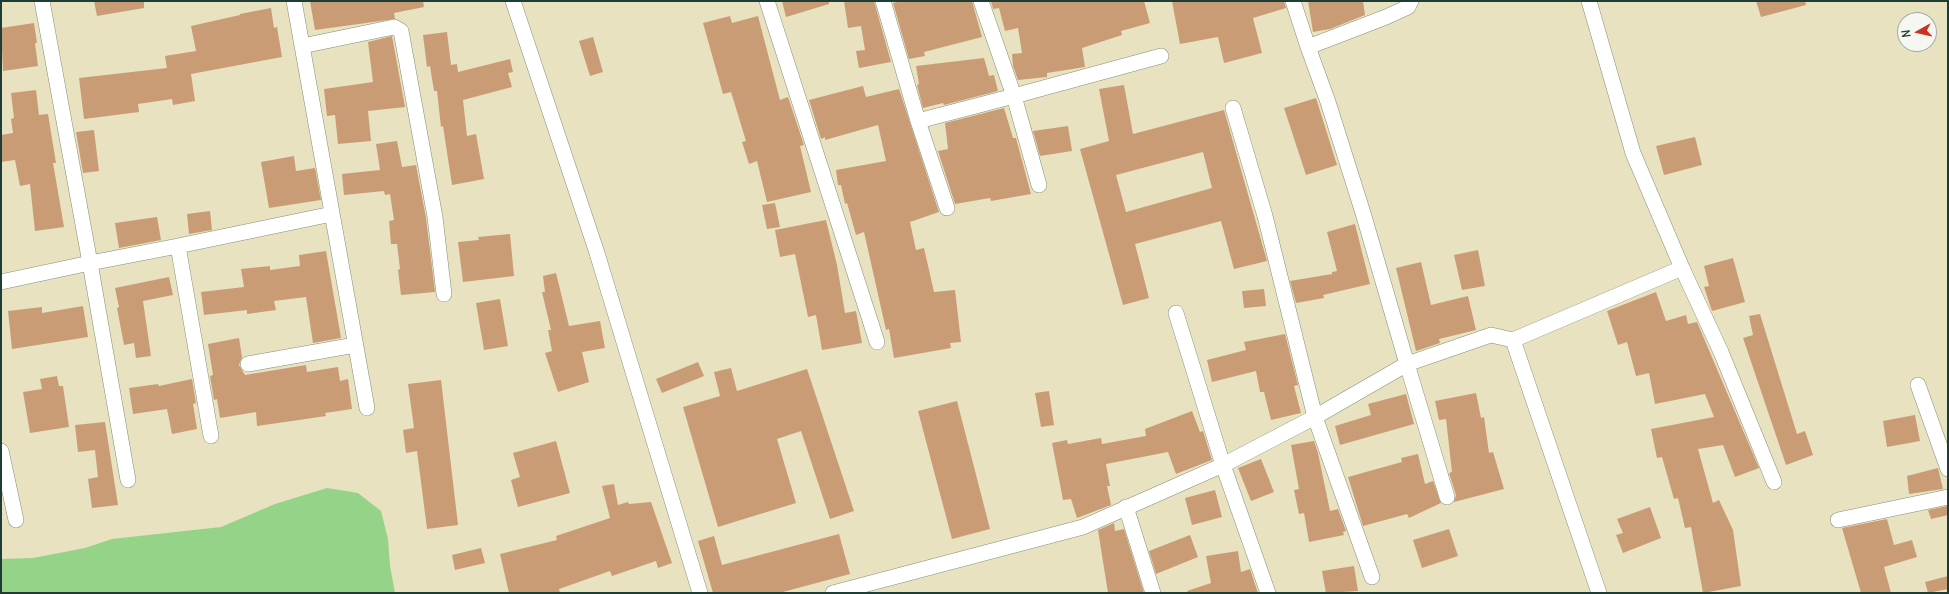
<!DOCTYPE html>
<html>
<head>
<meta charset="utf-8">
<style>
  body { margin:0 }
  #map { position:relative; width:1949px; height:594px; overflow:hidden; background:#e8e2c1; font-family:Delius,sans-serif }
  canvas { display:block }
  .frame { position:absolute; inset:0; border:2px solid #1f3d34; pointer-events:none }
  .north { position:absolute; left:1897px; top:12px; width:40px; height:40px; box-sizing:border-box; background:#f6f6f2; border:1px solid #a0aca6; border-radius:50%; rotate:262deg; font-size:11px; font-weight:700; line-height:16px; text-align:center; color:#1f3d34 }
  .north::after { content:''; display:block; margin:auto; width:14px; height:18px; background:#c8321e; clip-path:polygon(50% 0,100% 100%,50% 72%,0 100%) }
</style>
</head>
<body>
<div id="map">
<canvas width="1949" height="594"></canvas>
<div class="frame"></div>
<div class="north">N</div>
</div>
<script>
const context = document.querySelector('canvas').getContext('2d');
context.lineJoin = 'round';
function fillPath(path, color) {
  context.fillStyle = color;
  context.fill(path, 'evenodd');
}
function shape(rows) {
  const path = new Path2D();
  for (const r of rows) {
    path.moveTo(r[0], r[1]);
    for (let i = 2; i < r.length; i += 2) path.lineTo(r[i], r[i + 1]);
  }
  return path;
}
function stroke(path, color, width, dash) {
  context.strokeStyle = color;
  context.lineWidth = width;
  context.lineCap = dash ? 'butt' : 'round';
  context.setLineDash(dash || []);
  context.stroke(path);
}
const green = shape([
  [327,488,358,493,381,511,388,539,390,566,395,593,1,593,1,559,33,558,85,548,112,539,221,527,275,504]
]);
const building = shape([
  [94,1,144,1,144,8,97,16],
  [310,1,423,1,424,7,394,13,395,19,315,30],
  [782,1,829,1,829,4,786,17],
  [844,1,874,1,891,62,859,68,856,51,865,50,861,26,848,28],
  [902,1,972,1,982,37,924,52,925,56,909,59,893,3],
  [991,1,1144,1,1150,23,1121,31,1122,35,1082,48,1085,67,1047,73,1047,77,1018,80,1013,66,1012,54,1022,53,1018,28,1005,31,999,8,993,9],
  [1172,1,1284,1,1286,8,1253,18,1262,53,1224,63,1218,37,1180,44],
  [1308,1,1363,1,1365,15,1330,29,1313,32],
  [1756,1,1805,1,1806,5,1761,17],
  [271,8,274,28,277,27,282,57,191,74,195,101,173,105,172,99,138,104,139,112,84,119,79,78,167,68,165,56,196,51,191,26,240,15,240,14],
  [730,16,732,23,758,16,780,100,788,97,804,145,800,146,811,192,767,202,757,161,749,164,742,142,746,141,731,92,723,94,703,23],
  [34,23,37,43,35,43,38,66,3,71,1,28],
  [447,32,451,65,457,64,458,72,510,59,513,72,508,73,512,87,463,100,467,136,476,134,484,179,452,185,443,126,441,127,437,91,434,91,430,66,427,67,423,35],
  [392,36,405,107,368,111,371,141,338,144,335,115,327,116,324,89,373,82,368,42],
  [593,37,603,72,590,76,579,41],
  [984,58,989,76,994,75,998,91,944,105,943,103,923,108,917,85,919,84,916,66],
  [1124,85,1133,134,1224,110,1267,261,1234,269,1221,221,1135,244,1149,298,1123,305,1080,149,1109,141,1099,89],
  [1203,152,1212,188,1126,212,1116,175],
  [863,86,866,97,899,89,939,212,910,222,916,250,924,248,934,292,955,290,961,342,950,343,951,348,894,358,889,329,886,330,864,232,856,235,847,203,845,204,841,185,838,185,836,170,886,161,878,125,825,140,825,137,821,139,809,100],
  [36,90,39,115,48,114,56,163,53,163,64,227,35,231,30,184,20,186,15,160,1,162,1,135,13,133,11,119,14,118,11,93],
  [1316,98,1337,165,1306,175,1284,108],
  [1004,108,1013,138,1016,138,1031,194,991,201,990,198,955,204,938,151,948,149,945,123],
  [1068,126,1072,151,1040,156,1033,131],
  [94,130,99,171,83,173,76,132],
  [1695,137,1702,165,1664,175,1656,146],
  [397,141,402,167,416,165,426,218,435,292,401,295,398,270,400,269,397,244,391,244,389,221,394,220,390,194,385,195,384,191,344,195,342,174,380,170,376,144],
  [294,156,296,171,315,168,321,200,269,208,261,162],
  [775,203,780,227,767,229,762,205],
  [210,211,212,230,189,234,187,214],
  [157,217,161,240,119,248,115,223],
  [826,220,837,265,845,313,856,311,862,343,822,350,816,315,808,317,795,254,780,257,775,230],
  [1355,224,1370,284,1323,295,1324,298,1296,303,1290,281,1332,274,1332,272,1337,271,1327,232],
  [510,234,514,276,463,282,458,242,479,240,478,237],
  [1478,250,1485,286,1462,290,1454,255],
  [326,251,341,338,313,343,306,297,274,301,276,310,247,314,247,310,204,315,201,292,244,287,241,269,270,266,270,270,300,266,299,255],
  [1733,258,1745,302,1712,311,1704,287,1709,286,1704,266],
  [1421,262,1431,305,1468,296,1476,330,1439,339,1440,343,1416,351,1396,268],
  [556,273,569,326,600,321,605,348,582,352,589,382,558,392,545,353,552,351,548,330,551,330,542,292,545,292,543,276],
  [169,277,173,295,143,301,151,356,136,358,134,343,124,345,117,308,119,307,115,288],
  [1264,289,1266,306,1244,308,1242,291],
  [1656,292,1666,321,1686,315,1688,324,1697,322,1759,468,1735,477,1723,445,1698,449,1713,503,1719,500,1733,530,1741,586,1703,593,1691,527,1685,528,1678,498,1674,499,1662,457,1657,458,1651,429,1714,417,1705,394,1655,404,1649,373,1636,376,1627,342,1618,345,1607,311],
  [500,299,508,346,484,350,476,303],
  [83,306,88,337,12,349,8,311,42,307,42,313],
  [1760,314,1797,434,1805,431,1813,455,1786,465,1743,338,1753,335,1749,316],
  [1285,334,1298,385,1294,386,1301,413,1271,420,1264,392,1260,392,1256,371,1212,382,1207,360,1246,350,1244,342],
  [239,338,242,357,239,365,245,375,306,365,307,372,338,367,340,381,348,379,352,409,325,413,326,416,299,420,257,426,256,412,220,418,217,399,214,400,210,376,213,375,208,344],
  [698,362,704,376,662,393,656,379],
  [731,368,737,391,807,369,854,511,830,519,801,431,777,439,796,503,718,527,683,407,720,396,714,372],
  [57,376,59,386,63,386,69,427,30,433,23,392,42,389,40,379],
  [192,379,196,403,193,404,197,429,172,434,167,409,133,414,129,388,158,384,159,386],
  [441,380,458,525,427,529,417,451,406,453,403,430,414,428,408,384],
  [1049,391,1054,425,1041,427,1035,393],
  [1476,393,1481,418,1484,417,1489,453,1493,452,1504,489,1454,502,1456,495,1449,473,1452,472,1446,419,1439,420,1435,401],
  [1406,394,1414,424,1340,445,1335,426,1371,415,1368,404],
  [957,401,990,529,952,539,918,411],
  [1192,411,1200,432,1203,431,1212,460,1176,474,1168,452,1106,464,1110,486,1107,486,1111,505,1077,518,1071,499,1063,500,1052,443,1067,440,1068,444,1101,438,1102,444,1146,436,1145,429],
  [1915,415,1920,441,1887,447,1883,421],
  [105,422,118,505,92,508,88,479,98,477,95,450,78,452,75,425],
  [556,441,570,493,518,507,511,480,520,477,513,453],
  [1314,441,1318,453,1330,511,1338,509,1346,531,1343,532,1344,535,1309,542,1304,513,1299,514,1294,490,1299,489,1291,445],
  [1418,454,1425,484,1433,481,1441,503,1409,518,1407,514,1363,526,1348,477,1402,462,1401,458],
  [1261,459,1274,492,1251,501,1238,468],
  [1938,468,1943,489,1909,494,1907,476],
  [614,484,618,505,628,502,629,504,651,502,672,563,658,568,656,561,612,576,610,571,559,589,560,593,509,593,500,554,557,540,556,536,610,518,602,486],
  [1215,490,1222,517,1192,525,1185,498],
  [1947,506,1948,515,1931,519,1928,510],
  [1650,507,1661,538,1623,553,1616,535,1623,533,1617,519],
  [1887,519,1894,545,1912,540,1917,557,1884,567,1891,593,1861,593,1842,528],
  [1114,523,1115,531,1124,529,1144,593,1108,593,1098,530],
  [1449,529,1458,556,1422,568,1413,540],
  [839,534,850,574,779,593,713,593,698,541,714,536,722,565],
  [1190,535,1198,557,1156,574,1149,551],
  [481,548,485,563,455,570,452,555],
  [1238,551,1241,572,1250,569,1258,593,1188,593,1187,591,1211,583,1206,556],
  [1354,566,1358,591,1326,593,1322,571],
  [1948,576,1948,589,1928,593,1925,582]
]);
const street = shape([
  [294,1,367,408],
  [513,1,597,253,700,593],
  [767,1,877,342],
  [883,1,918,121,1014,96,981,1],
  [1293,1,1308,47],
  [1411,1,1408,7,1386,17,1308,47,1328,102,1363,213,1407,364,1491,335,1513,340],
  [1589,1,1633,153,1682,268,1513,340,1599,593],
  [302,46,394,27,401,31,435,217,444,294],
  [1233,108,1265,216,1315,417,1372,577],
  [918,121,947,208],
  [1039,185,1014,96,1161,56],
  [178,246,332,214],
  [1682,268,1721,352,1774,482],
  [1,282,90,263,42,1],
  [1176,313,1223,465,1268,593],
  [248,364,355,345],
  [1918,385,1948,469],
  [1,451,5,469,1,470],
  [5,469,16,520],
  [128,480,90,263,178,246,211,436],
  [1126,507,1153,593],
  [1838,520,1948,497],
  [833,593,1083,527,1223,465,1315,417,1407,364,1447,497]
]);
fillPath(green, '#95d389');
fillPath(building, '#ca9c75');
stroke(street, '#84907a', 16);
stroke(street, '#fff', 15);
</script>
</body>
</html>
